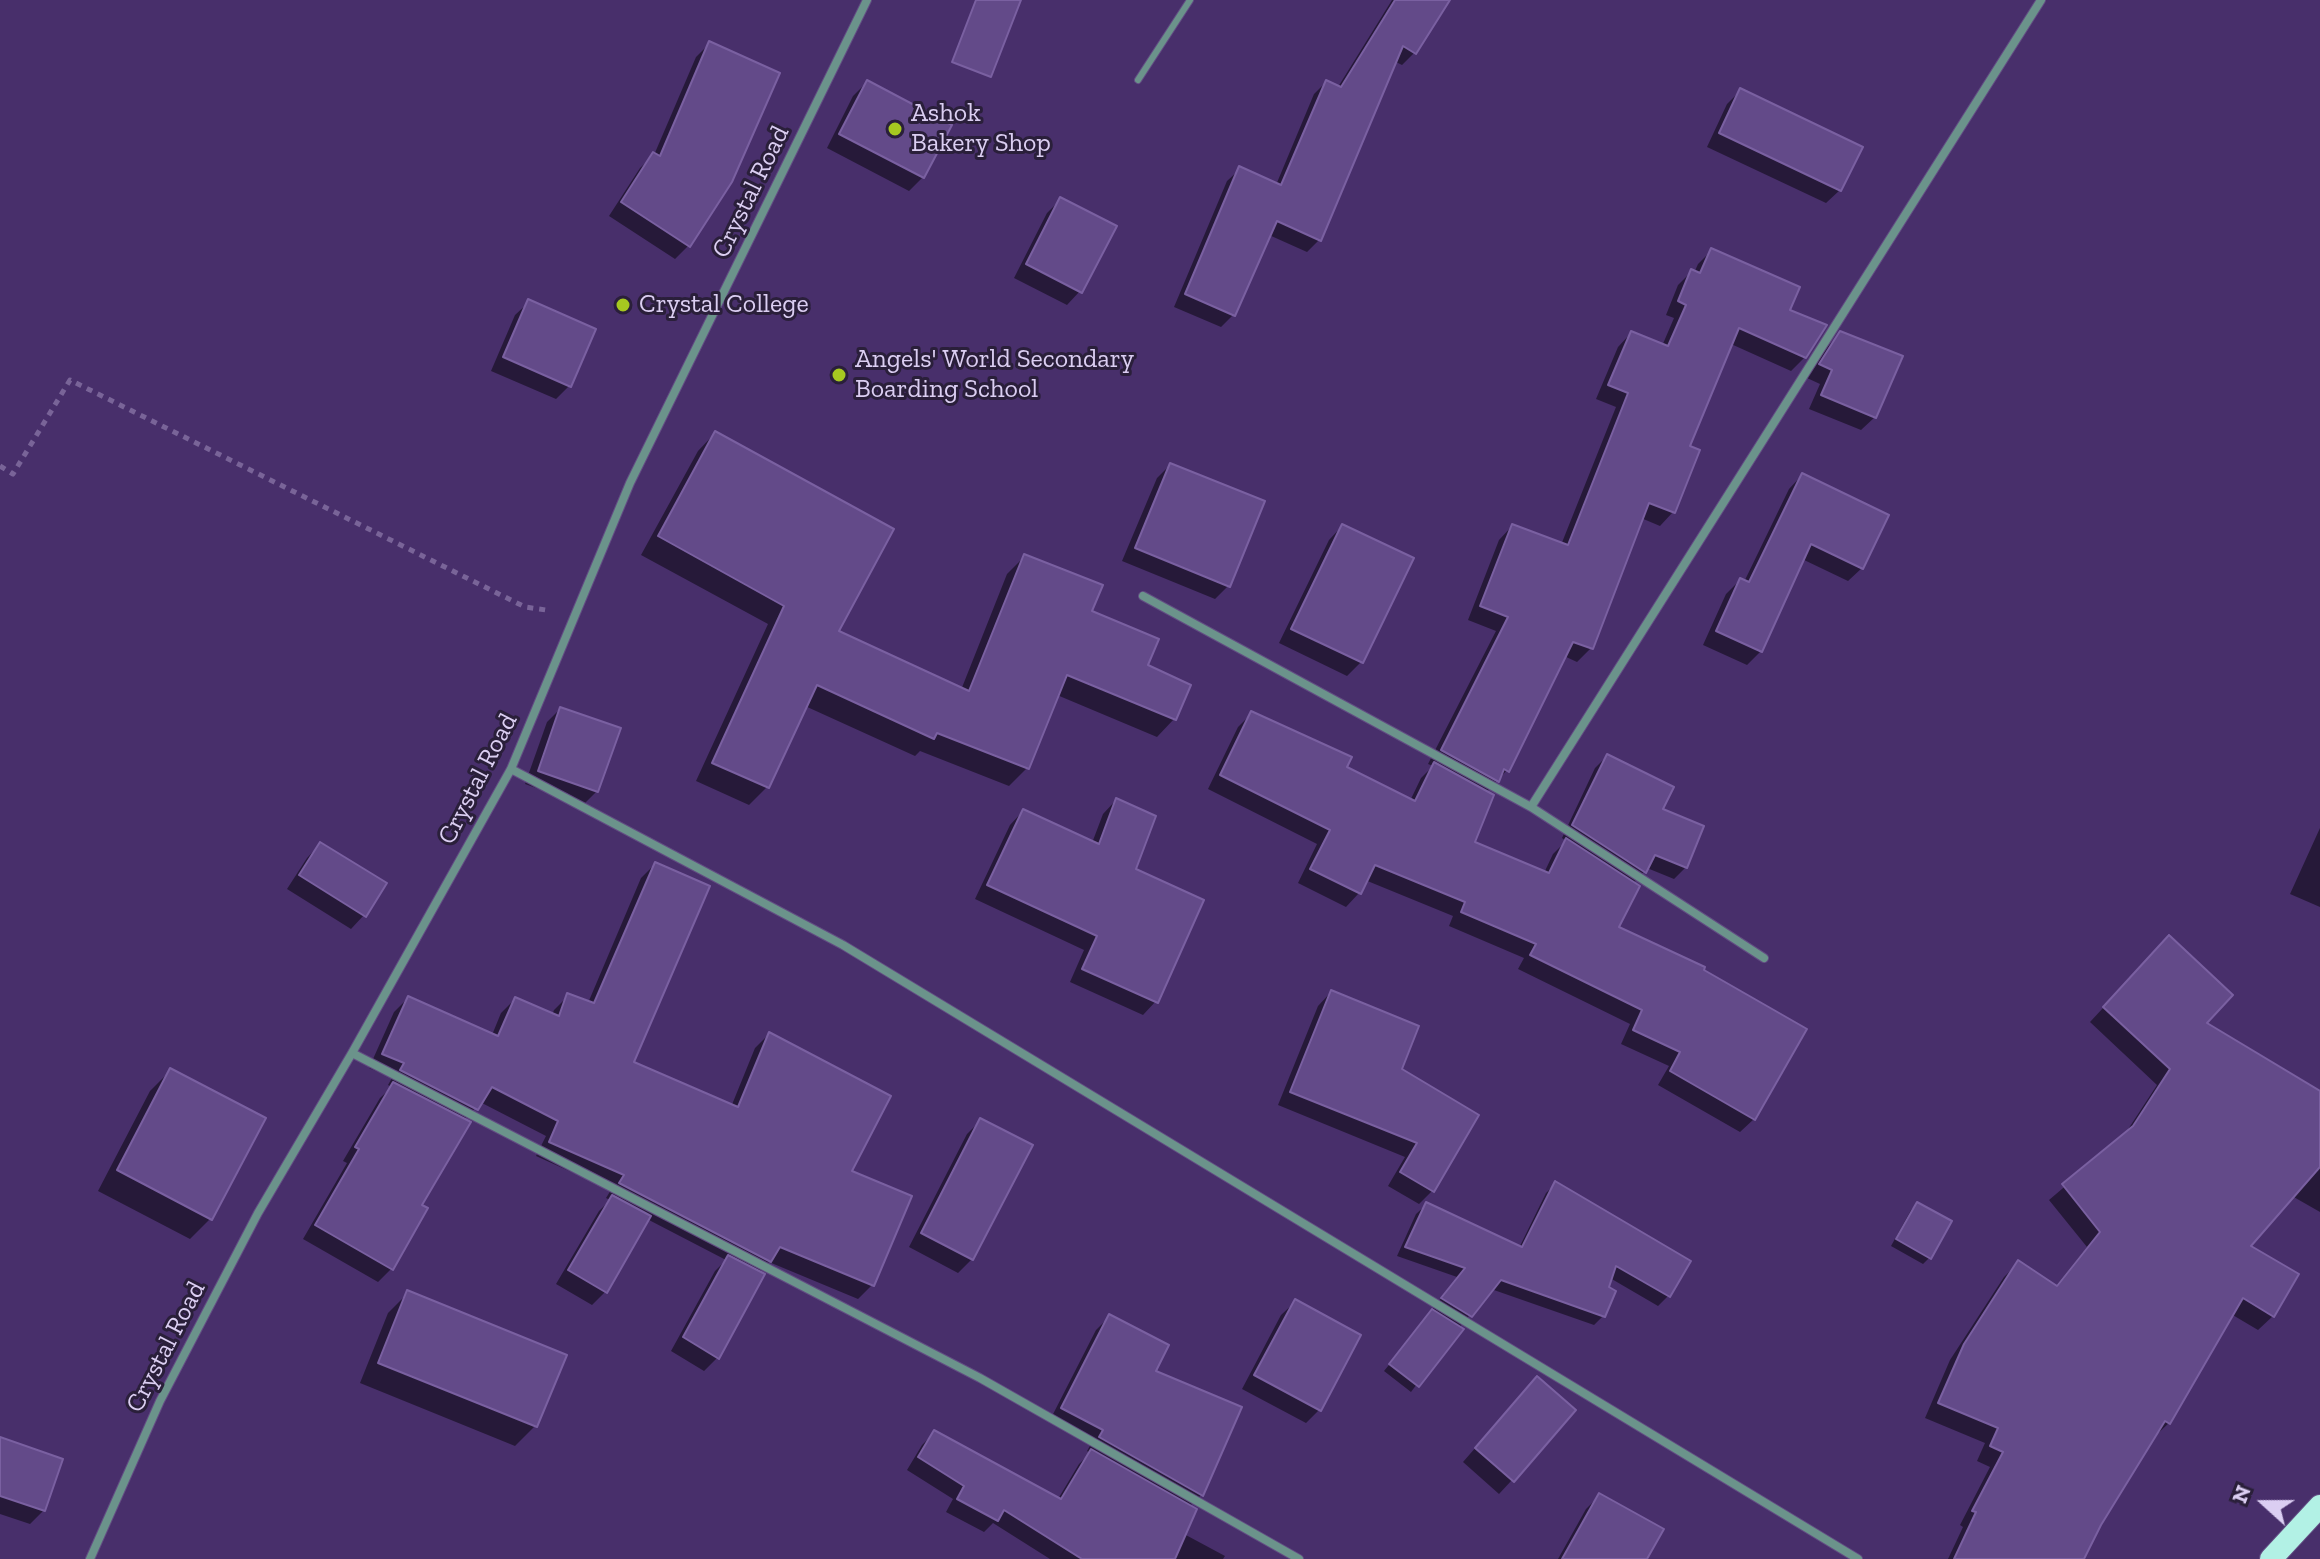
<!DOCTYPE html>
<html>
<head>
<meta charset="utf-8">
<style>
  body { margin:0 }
  #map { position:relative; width:2320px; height:1559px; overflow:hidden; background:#482f6b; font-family:"Zilla Slab",serif }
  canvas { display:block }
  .north { position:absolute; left:2224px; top:1463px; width:80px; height:80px; -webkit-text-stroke:6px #2a1f3a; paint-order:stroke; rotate:291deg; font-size:22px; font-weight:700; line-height:32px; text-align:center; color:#dbcef2 }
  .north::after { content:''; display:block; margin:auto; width:28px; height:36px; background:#dbcef2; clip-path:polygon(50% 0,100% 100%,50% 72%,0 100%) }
</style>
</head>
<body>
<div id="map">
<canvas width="2320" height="1559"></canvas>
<div class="north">N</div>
</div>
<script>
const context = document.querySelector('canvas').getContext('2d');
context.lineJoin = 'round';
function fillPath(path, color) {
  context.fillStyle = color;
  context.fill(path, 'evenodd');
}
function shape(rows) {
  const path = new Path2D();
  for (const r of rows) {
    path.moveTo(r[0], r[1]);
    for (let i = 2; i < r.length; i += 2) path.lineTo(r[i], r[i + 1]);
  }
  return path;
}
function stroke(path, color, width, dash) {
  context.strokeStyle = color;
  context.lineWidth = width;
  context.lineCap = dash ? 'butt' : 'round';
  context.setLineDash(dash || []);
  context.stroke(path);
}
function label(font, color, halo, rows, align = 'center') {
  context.font = font + ' "Zilla Slab",serif';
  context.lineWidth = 6;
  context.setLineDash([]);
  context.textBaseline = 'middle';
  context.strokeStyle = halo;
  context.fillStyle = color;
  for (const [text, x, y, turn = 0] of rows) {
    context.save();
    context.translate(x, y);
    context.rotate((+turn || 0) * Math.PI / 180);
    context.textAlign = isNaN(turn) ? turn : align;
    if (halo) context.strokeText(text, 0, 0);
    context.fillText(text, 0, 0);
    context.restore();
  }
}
const shadow = shape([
  [1392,0,1448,0,1414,53,1402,65,1394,61,1319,240,1307,252,1269,235,1233,315,1221,327,1174,307,1227,181,1240,169,1276,185,1314,94,1326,82,1338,87],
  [709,44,688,246,675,259,609,216,640,168,654,155,696,57],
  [867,82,923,177,909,191,827,148,853,96],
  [1740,91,1840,190,1826,203,1707,147,1727,104],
  [1061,199,1080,291,1067,305,1014,278,1047,213],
  [1712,250,1787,311,1805,357,1791,371,1731,344,1688,447,1673,512,1660,526,1641,518,1591,648,1577,662,1564,656,1507,770,1486,793,1473,843,1544,873,1553,854,1566,841,1562,838,1595,768,1607,756,1660,810,1686,867,1674,879,1647,868,1633,884,1617,928,1754,1119,1740,1132,1658,1085,1669,1066,1621,1044,1630,1024,1518,969,1524,958,1449,926,1453,916,1365,880,1359,893,1346,907,1298,883,1317,844,1208,789,1238,727,1251,714,1345,768,1410,801,1421,778,1433,766,1428,764,1496,631,1468,620,1499,540,1512,526,1561,545,1616,407,1596,399,1618,347,1631,333,1662,346,1674,318,1666,315,1678,285,1692,271,1694,273,1698,264],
  [529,302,569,386,556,399,491,371,515,315],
  [1841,333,1875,417,1861,430,1809,409,1820,384,1807,378,1827,347],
  [715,433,836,632,961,690,1007,574,1025,556,1090,612,1145,666,1174,719,1157,737,1057,695,1027,768,1009,786,920,751,915,756,805,706,767,787,749,805,696,781,768,624,641,555,698,451],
  [1170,465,1228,586,1215,599,1122,561,1157,478],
  [1802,475,1862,568,1848,581,1802,559,1761,651,1747,665,1703,645,1726,594,1740,580,1744,582,1789,489],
  [1342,526,1411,559,1361,662,1347,676,1279,643,1329,540],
  [560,709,597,791,583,805,525,784,547,722],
  [1116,800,1134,870,1156,1001,1143,1015,1070,982,1084,950,975,899,1010,825,1023,811,1092,843,1103,814],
  [2320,828,2320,907,2290,894],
  [320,844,364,915,351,929,287,889,307,858],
  [655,864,632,1063,731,1107,755,1048,769,1034,849,1172,872,1285,858,1299,769,1262,758,1273,718,1357,704,1371,671,1351,715,1271,726,1260,647,1219,605,1292,592,1305,556,1284,599,1211,610,1200,606,1198,611,1190,536,1156,546,1136,480,1102,464,1121,419,1206,391,1269,378,1282,303,1239,347,1163,343,1161,380,1098,392,1087,388,1085,392,1078,369,1068,394,1012,408,998,492,1035,501,1013,515,999,552,1015,554,1010,568,996,588,1003,641,878],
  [2155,952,2204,1023,2320,1093,2320,1212,2292,1196,2248,1246,2273,1316,2258,1330,2231,1314,2169,1423,2154,1437,2100,1524,2082,1559,1948,1559,1963,1527,1960,1525,1990,1467,1977,1461,1985,1443,1925,1418,1950,1360,2004,1277,2018,1263,2055,1287,2087,1247,2049,1200,2123,1137,2157,1085,2090,1022],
  [1331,992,1399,1070,1432,1191,1419,1204,1388,1186,1405,1157,1278,1105,1318,1006],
  [170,1071,210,1219,190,1239,98,1191,150,1091],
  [981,1120,972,1259,958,1273,909,1247,967,1134],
  [1555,1184,1688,1261,1668,1296,1658,1306,1610,1278,1604,1315,1594,1325,1491,1289,1459,1328,1411,1392,1384,1371,1434,1310,1433,1309,1457,1277,1397,1256,1416,1214,1426,1205,1519,1248,1546,1193],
  [1917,1204,1929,1258,1923,1264,1891,1246,1911,1210],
  [408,1293,535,1426,515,1446,360,1383,388,1313],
  [1295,1302,1319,1410,1306,1423,1242,1389,1281,1315],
  [1110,1316,1153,1372,1239,1408,1201,1495,1189,1507,1184,1534,1225,1556,1223,1559,1050,1559,993,1523,984,1532,946,1512,953,1499,907,1470,922,1445,934,1433,1058,1499,1079,1464,1090,1453,1087,1451,1091,1444,1049,1422,1096,1330],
  [1524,1392,1512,1480,1499,1494,1463,1462],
  [0,1440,44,1510,30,1524,0,1514],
  [1599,1496,1644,1559,1558,1559,1586,1509]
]);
const building = shape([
  [976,0,1021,0,991,77,952,62,976,0],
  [1395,0,1450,0,1416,54,1403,46,1321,241,1277,221,1235,316,1185,294,1239,166,1281,185,1326,80,1341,87,1395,0],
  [709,41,780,73,732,182,690,247,621,202,653,152,660,156,709,41],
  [867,80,952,125,924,178,839,134,867,80],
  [1740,88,1863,147,1841,191,1719,133,1740,88],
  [1060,197,1117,226,1082,293,1026,264,1060,197],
  [1711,248,1800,287,1790,310,1827,325,1806,358,1739,328,1690,446,1700,450,1675,513,1649,503,1593,649,1573,642,1509,772,1504,769,1499,782,1441,750,1508,617,1480,606,1512,524,1568,545,1628,393,1608,385,1631,331,1668,346,1686,305,1678,301,1691,269,1700,273,1711,248],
  [528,299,596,329,571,387,503,357,528,299],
  [1840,331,1903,356,1876,418,1821,395,1832,370,1819,364,1840,331],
  [715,431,894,529,839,631,969,691,1024,554,1103,585,1092,611,1159,639,1148,665,1191,685,1176,720,1067,675,1029,769,937,733,934,739,817,685,769,788,712,763,784,606,658,536,715,431],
  [1170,463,1265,501,1230,587,1135,548,1170,463],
  [1802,473,1889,515,1863,569,1811,544,1762,652,1716,631,1740,578,1749,582,1802,473],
  [1342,524,1414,558,1363,663,1291,629,1342,524],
  [560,707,621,728,598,792,538,771,560,707],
  [1251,711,1352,757,1347,767,1415,801,1434,762,1494,795,1475,842,1549,873,1566,838,1640,886,1619,927,1705,967,1704,970,1807,1029,1755,1120,1670,1071,1680,1052,1633,1030,1642,1010,1530,955,1536,944,1461,912,1465,902,1375,865,1361,894,1310,869,1330,830,1220,775,1251,711],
  [1607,754,1674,787,1663,809,1704,826,1687,868,1655,855,1646,873,1572,825,1607,754],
  [1116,798,1156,816,1136,869,1204,900,1158,1003,1082,969,1097,936,987,885,1023,809,1099,844,1116,798],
  [320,842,387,883,366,917,299,875,320,842],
  [655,862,710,886,634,1062,738,1107,769,1032,891,1096,852,1171,912,1196,874,1286,780,1247,771,1262,619,1183,624,1175,549,1142,558,1121,492,1087,478,1110,400,1070,404,1063,382,1054,408,996,498,1036,515,997,559,1016,567,993,594,1003,655,862],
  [2169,935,2233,995,2207,1023,2320,1091,2320,1167,2251,1246,2299,1274,2274,1317,2243,1298,2170,1424,2165,1421,2101,1525,2084,1559,1954,1559,1976,1512,1972,1511,2003,1452,1990,1446,1998,1428,1938,1403,1964,1344,2018,1260,2057,1286,2100,1232,2062,1184,2133,1126,2170,1069,2103,1007,2169,935],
  [1331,990,1419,1026,1402,1069,1479,1115,1434,1192,1400,1172,1417,1143,1290,1092,1331,990],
  [170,1068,266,1118,212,1220,117,1170,170,1068],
  [393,1082,471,1122,422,1205,428,1208,393,1270,315,1225,359,1149,355,1147,393,1082],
  [980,1118,1033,1145,973,1260,921,1233,980,1118],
  [1555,1181,1691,1261,1670,1297,1616,1266,1609,1287,1616,1291,1605,1317,1501,1280,1472,1317,1441,1298,1465,1268,1405,1247,1426,1202,1522,1247,1555,1181],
  [612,1195,651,1216,607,1293,568,1270,612,1195],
  [1917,1202,1952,1221,1931,1259,1896,1239,1917,1202],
  [728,1255,765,1274,719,1359,683,1337,728,1255],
  [407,1290,567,1355,537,1427,378,1363,407,1290],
  [1295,1299,1361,1335,1321,1411,1254,1375,1295,1299],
  [1432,1309,1464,1329,1419,1387,1389,1364,1432,1309],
  [1109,1314,1169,1345,1156,1371,1242,1407,1203,1496,1099,1437,1103,1430,1061,1408,1109,1314],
  [1537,1376,1576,1410,1514,1482,1475,1448,1537,1376],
  [934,1430,1061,1499,1091,1449,1197,1509,1175,1559,1082,1559,1004,1510,998,1521,957,1499,964,1486,918,1457,934,1430],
  [0,1437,63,1459,45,1511,0,1496,0,1437],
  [1599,1493,1664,1529,1647,1559,1562,1559,1599,1493]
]);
const path = shape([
  [0,466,13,474,70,380,525,607,546,610]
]);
const service = shape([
  [1138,80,1190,0]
]);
const minor = shape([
  [1143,596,1531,807,1764,958],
  [511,769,843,945,1858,1559],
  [1531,807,2041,0],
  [352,1053,980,1378,1299,1559],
  [90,1559,160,1401,258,1213,352,1053,511,769,630,483,867,0]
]);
const trunk = shape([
  [2271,1559,2320,1506]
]);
const markers = [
  [895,129,8,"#a6c820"],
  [623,305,8,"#a6c820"],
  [839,375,8,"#a6c820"]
];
const poiNames = [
  ["Ashok",911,114],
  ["Bakery Shop",911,144],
  ["Crystal College",639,305],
  ["Angels' World Secondary",855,360],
  ["Boarding School",855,390]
];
const streetNames = [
  ["Crystal Road",751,192,-64],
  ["Crystal Road",478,779,-63],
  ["Crystal Road",166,1347,-63]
];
fillPath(shadow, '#0007');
fillPath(building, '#634a89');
stroke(building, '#7a60a1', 2);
stroke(service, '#624c83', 8);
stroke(minor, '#624c83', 10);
stroke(trunk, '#624c83', 24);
stroke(path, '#796498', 5, [6, 6]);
stroke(service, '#6b938b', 6);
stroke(minor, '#6b938b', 8);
stroke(trunk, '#b2f1e5', 22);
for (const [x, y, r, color] of markers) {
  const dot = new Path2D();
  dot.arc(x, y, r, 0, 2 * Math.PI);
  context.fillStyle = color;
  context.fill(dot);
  stroke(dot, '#2a1f3a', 3);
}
label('26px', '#dbcef2', '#2a1f3a', poiNames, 'left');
label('26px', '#dbcef2', '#2a1f3a', streetNames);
</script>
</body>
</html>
